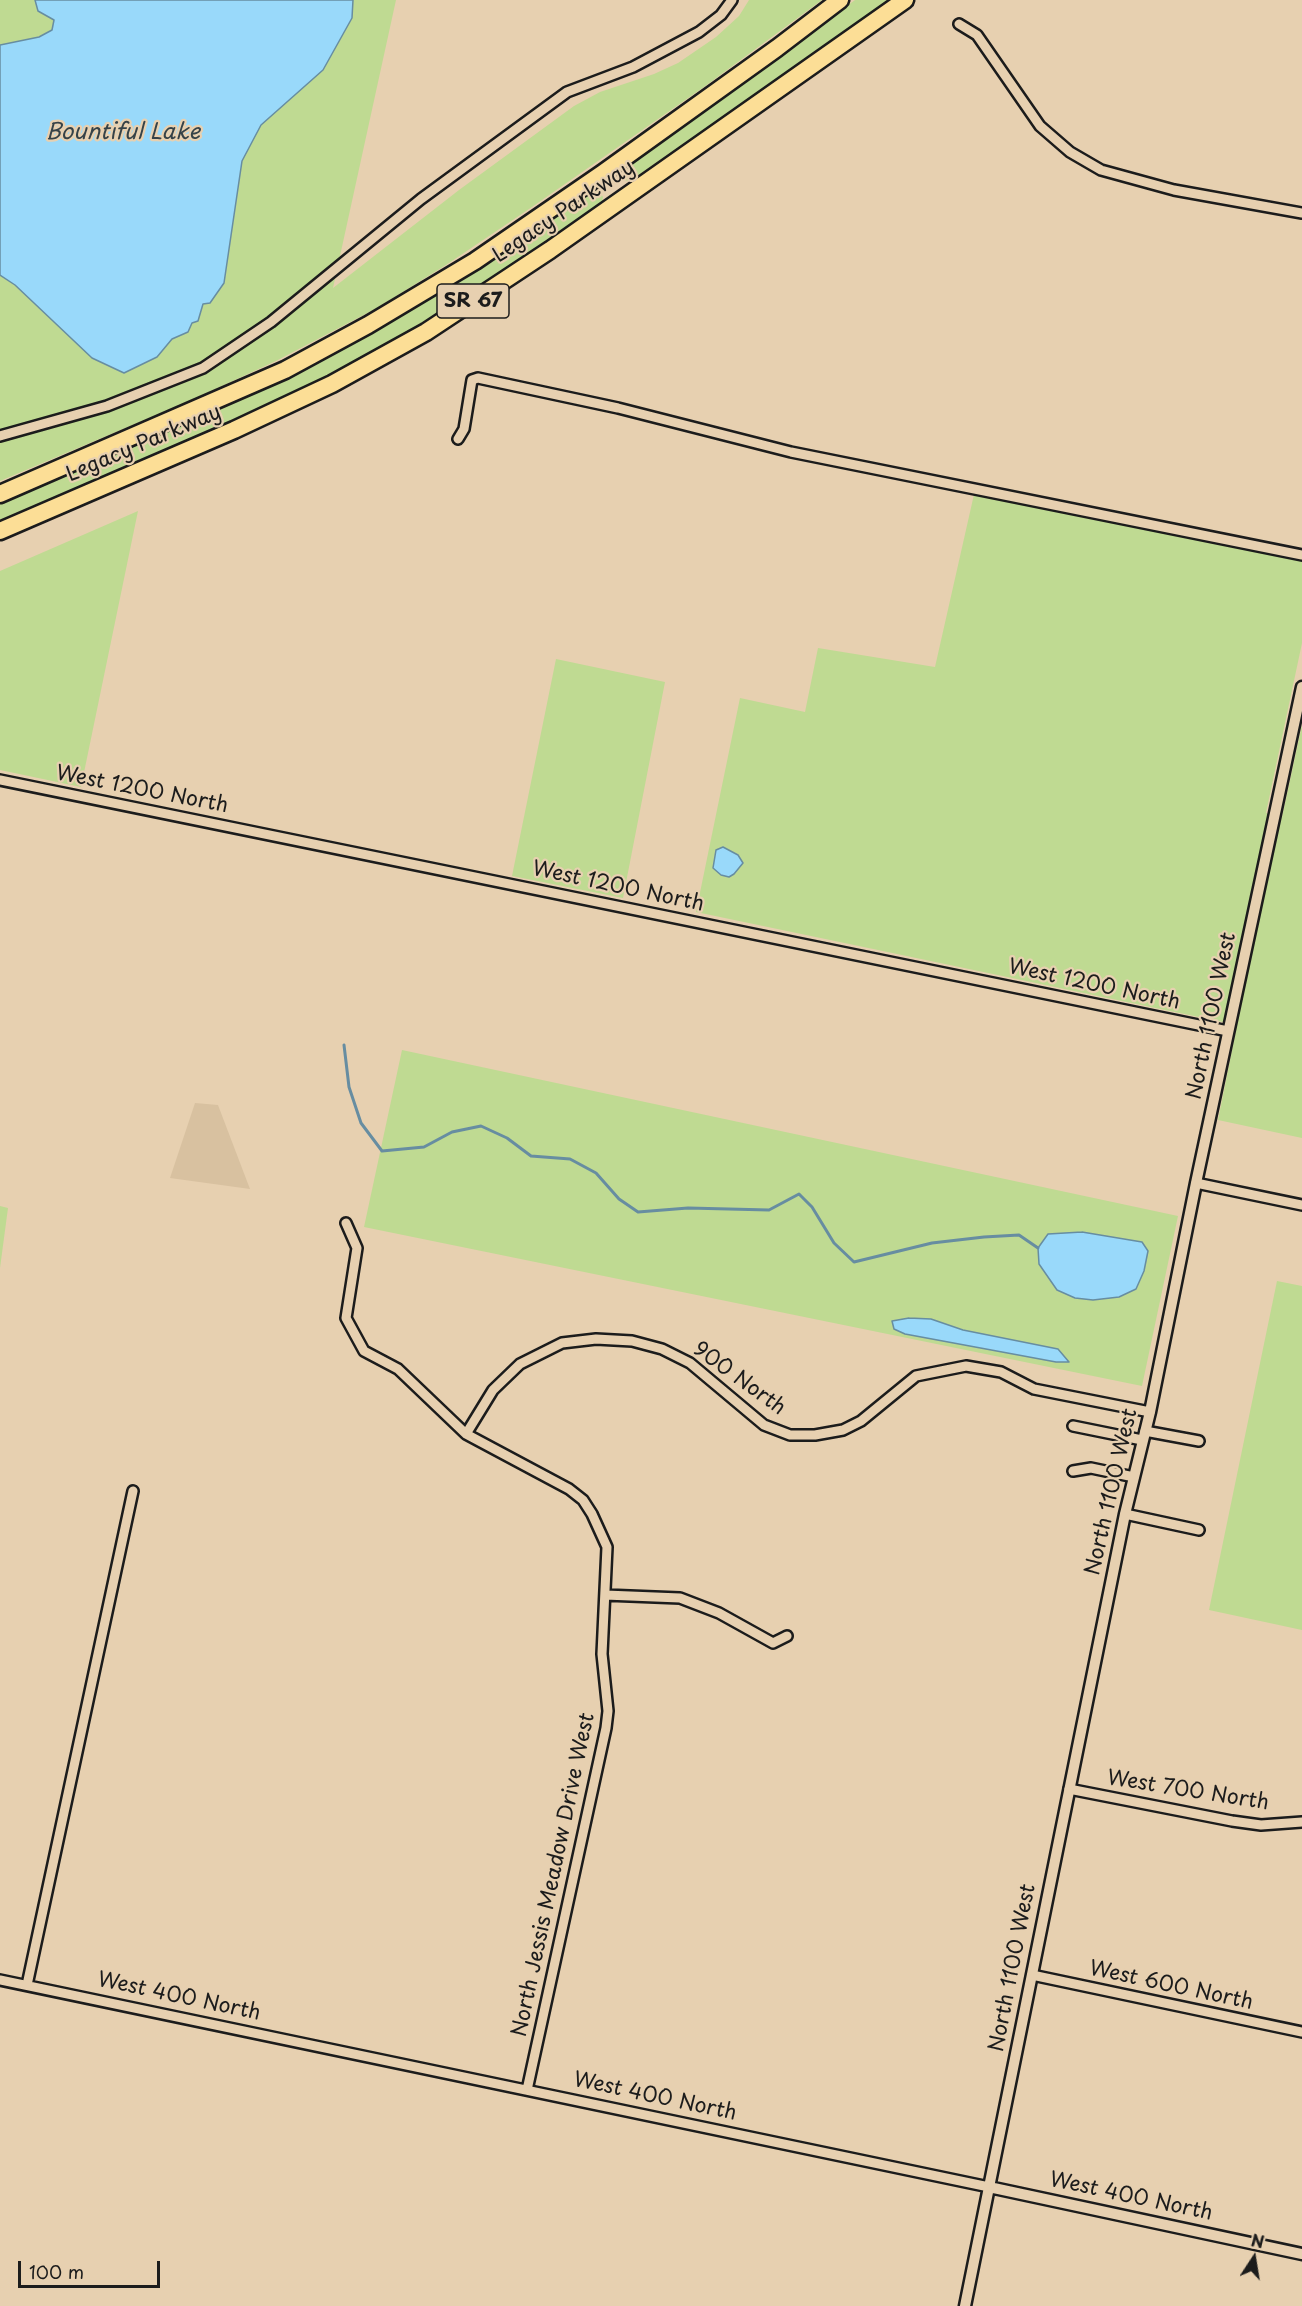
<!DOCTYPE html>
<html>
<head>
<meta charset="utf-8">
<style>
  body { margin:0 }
  #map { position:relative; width:1302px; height:2306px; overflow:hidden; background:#e7d0b0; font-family:"Playpen Sans",sans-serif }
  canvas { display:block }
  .north { position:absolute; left:1224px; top:2228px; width:60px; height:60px; -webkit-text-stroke:4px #e7d0b0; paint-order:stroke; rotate:12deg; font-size:16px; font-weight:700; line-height:24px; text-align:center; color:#1c1c1c }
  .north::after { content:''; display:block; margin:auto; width:21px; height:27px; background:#1c1c1c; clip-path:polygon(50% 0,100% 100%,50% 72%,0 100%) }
  .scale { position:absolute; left:18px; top:2261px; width:142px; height:27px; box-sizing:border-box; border:3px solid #1c1c1c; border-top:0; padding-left:8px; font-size:18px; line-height:21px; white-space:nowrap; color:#1c1c1c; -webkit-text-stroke:4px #e7d0b0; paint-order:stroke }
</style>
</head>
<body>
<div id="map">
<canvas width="1302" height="2306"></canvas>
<div class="north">N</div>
<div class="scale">100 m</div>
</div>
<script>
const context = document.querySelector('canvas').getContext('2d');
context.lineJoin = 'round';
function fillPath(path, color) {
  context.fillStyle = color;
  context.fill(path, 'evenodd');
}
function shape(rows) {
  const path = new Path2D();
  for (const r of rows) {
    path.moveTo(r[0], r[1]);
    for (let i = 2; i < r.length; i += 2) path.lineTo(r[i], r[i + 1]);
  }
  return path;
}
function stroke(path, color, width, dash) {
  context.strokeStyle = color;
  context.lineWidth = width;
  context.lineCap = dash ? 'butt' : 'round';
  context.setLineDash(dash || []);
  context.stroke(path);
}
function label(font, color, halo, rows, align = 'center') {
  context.font = font + ' "Playpen Sans",sans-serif';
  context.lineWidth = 4.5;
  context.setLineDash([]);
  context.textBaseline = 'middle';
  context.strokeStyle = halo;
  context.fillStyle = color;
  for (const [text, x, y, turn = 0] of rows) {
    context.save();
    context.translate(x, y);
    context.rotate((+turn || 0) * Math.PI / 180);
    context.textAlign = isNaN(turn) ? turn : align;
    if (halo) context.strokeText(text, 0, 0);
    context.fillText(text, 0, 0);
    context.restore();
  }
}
const built = shape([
  [195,1103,218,1105,250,1189,170,1178]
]);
const green = shape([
  [0,0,396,0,333,288,459,190,574,106,600,92,654,74,678,63,716,37,739,16,749,0,822,0,704,87,532,207,446,265,377,308,276,361,194,399,0,481],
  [855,0,889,0,630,181,623,180,623,170],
  [593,191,600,192,603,197,602,202,445,310,392,341,289,395,237,418,0,520,0,503,238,401,355,342,417,307],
  [975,490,1302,560,1302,643,1266,813,1282,817,1302,725,1302,1138,1218,1120,1237,1025,696,912,740,698,805,712,818,648,935,667],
  [138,511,81,787,0,770,0,571],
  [556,659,665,682,623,898,512,876],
  [402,1050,1178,1216,1142,1386,364,1227],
  [0,1206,8,1208,0,1268],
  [1277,1281,1302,1286,1302,1630,1209,1610]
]);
const water = shape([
  [35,0,353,0,352,18,323,70,261,125,242,161,224,283,210,303,203,304,198,321,192,323,188,332,172,339,157,357,124,373,92,358,15,285,0,275,0,45,39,37,52,30,54,20,38,11,35,0],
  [723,847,738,855,743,863,734,874,729,877,721,875,713,868,716,850,723,847],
  [1082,1232,1142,1242,1148,1251,1144,1271,1136,1289,1119,1297,1093,1300,1075,1298,1057,1290,1039,1264,1038,1248,1048,1234,1082,1232],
  [909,1318,931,1319,963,1330,1058,1349,1069,1362,1056,1362,905,1334,894,1329,892,1321,909,1318]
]);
const stream = shape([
  [344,1045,349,1087,361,1123,382,1151,424,1147,452,1132,481,1126,507,1138,531,1156,570,1159,596,1173,619,1199,638,1212,688,1208,769,1210,799,1194,812,1207,834,1243,854,1262,932,1243,984,1237,1019,1235,1038,1248]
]);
const minor = shape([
  [959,24,977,35,1040,126,1070,152,1101,170,1174,190,1302,213],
  [0,436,107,406,203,368,271,322,421,199,567,92,633,67,699,32,721,15,732,0],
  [458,439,464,429,472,380,478,378,618,408,791,452,1302,555],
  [0,780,1228,1031],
  [1196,1183,1302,1205],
  [346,1223,357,1248,346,1318,364,1351,398,1369,466,1434,569,1489,583,1500,592,1514,607,1547,602,1654,608,1711,606,1728,527,2090],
  [1073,1426,1142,1440],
  [1145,1431,1199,1441],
  [466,1434,493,1390,520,1364,562,1343,596,1339,632,1341,662,1349,690,1363,764,1425,790,1435,815,1435,843,1430,861,1421,916,1376,966,1366,1001,1372,1034,1389,1150,1412],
  [1073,1471,1091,1468,1134,1477],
  [1125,1514,1199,1530],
  [605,1595,680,1598,719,1613,773,1643,787,1636],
  [1069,1789,1232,1821,1261,1825,1302,1822],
  [1032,1975,1302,2032],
  [0,1980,989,2187],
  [27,1985,133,1491]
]);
const tertiary = shape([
  [989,2187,1302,2254],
  [965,2306,1125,1514,1150,1412,1196,1183,1302,687]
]);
const motorway = shape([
  [0,494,285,370,368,325,475,261,603,173,777,48,840,0],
  [0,531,234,430,332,384,426,332,550,250,905,0]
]);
const shields = [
  [473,301,72]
];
const shieldNames = [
  ["SR 67",473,301]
];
const streetNames = [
  ["Legacy Parkway",564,212,-34],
  ["Legacy Parkway",144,444,-23],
  ["West 1200 North",142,790,11],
  ["West 1200 North",618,887,12],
  ["West 1200 North",1094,985,12],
  ["North 1100 West",1212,1016,-78],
  ["900 North",739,1379,36],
  ["North 1100 West",1112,1492,-77],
  ["West 700 North",1188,1791,9],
  ["North Jessis Meadow Drive West",554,1875,-78],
  ["North 1100 West",1013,1968,-79],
  ["West 600 North",1171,1986,12],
  ["West 400 North",179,1997,12],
  ["West 400 North",655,2097,12],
  ["West 400 North",1131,2197,12]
];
const waterNames = [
  ["Bountiful Lake",123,133]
];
fillPath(built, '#d8c1a0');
fillPath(green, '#bfda92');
fillPath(water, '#99d9fa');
stroke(water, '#678da1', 1.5);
stroke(stream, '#678da1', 3);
stroke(minor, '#1c1c1c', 14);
stroke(tertiary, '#1c1c1c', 15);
stroke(motorway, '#1c1c1c', 21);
stroke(minor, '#e7d0b0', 9);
stroke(tertiary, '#e7d0b0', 10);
stroke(motorway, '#fcde96', 16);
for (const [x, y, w] of shields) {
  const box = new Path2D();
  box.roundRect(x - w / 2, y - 17, w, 34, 4.5);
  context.fillStyle = '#e7d0b0';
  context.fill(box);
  stroke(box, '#1c1c1c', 1.5);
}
label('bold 20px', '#1c1c1c', null, shieldNames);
label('21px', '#1c1c1c', '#e7d0b0', streetNames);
label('italic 22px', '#354248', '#e7d0b0', waterNames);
</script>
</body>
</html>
